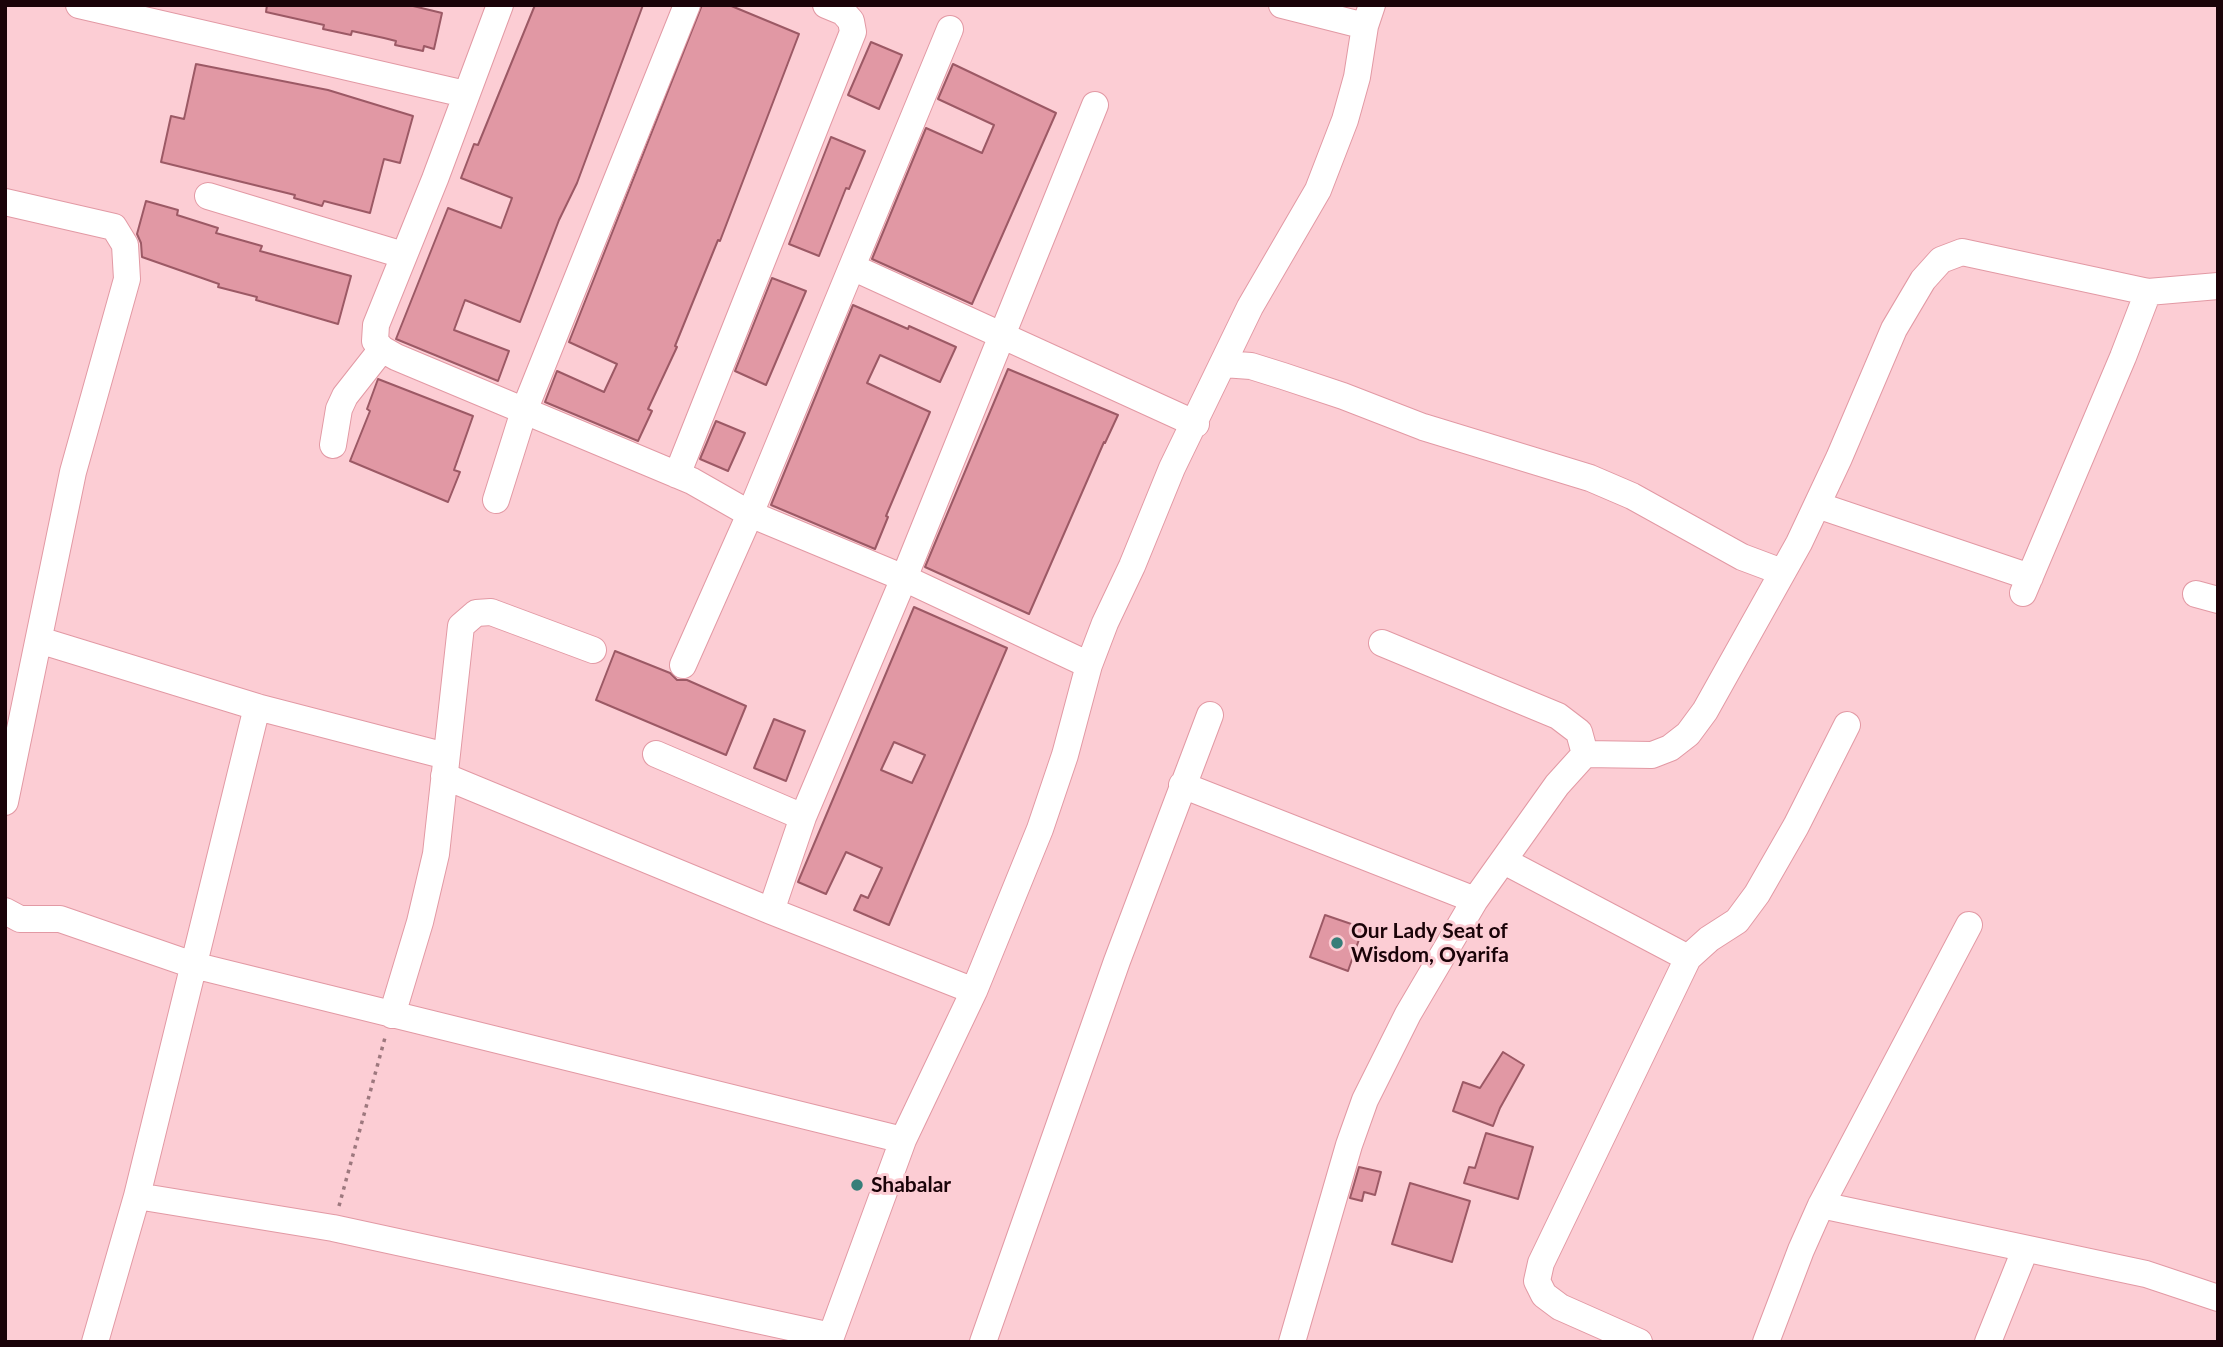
<!DOCTYPE html>
<html>
<head>
<meta charset="utf-8">
<style>
  body { margin:0 }
  #map { position:relative; width:2223px; height:1347px; overflow:hidden; background:#fccdd4; font-family:Lato,sans-serif }
  canvas { display:block }
  .frame { position:absolute; inset:0; border:7px solid #1a0308; pointer-events:none }
</style>
</head>
<body>
<div id="map">
<canvas width="2223" height="1347"></canvas>
<div class="frame"></div>
</div>
<script>
const context = document.querySelector('canvas').getContext('2d');
context.lineJoin = 'round';
function fillPath(path, color) {
  context.fillStyle = color;
  context.fill(path, 'evenodd');
}
function shape(rows) {
  const path = new Path2D();
  for (const r of rows) {
    path.moveTo(r[0], r[1]);
    for (let i = 2; i < r.length; i += 2) path.lineTo(r[i], r[i + 1]);
  }
  return path;
}
function stroke(path, color, width, dash) {
  context.strokeStyle = color;
  context.lineWidth = width;
  context.lineCap = dash ? 'butt' : 'round';
  context.setLineDash(dash || []);
  context.stroke(path);
}
function label(font, color, halo, rows, align = 'center') {
  context.font = font + ' Lato,sans-serif';
  context.lineWidth = 6;
  context.setLineDash([]);
  context.textBaseline = 'middle';
  context.strokeStyle = halo;
  context.fillStyle = color;
  for (const [text, x, y, turn = 0] of rows) {
    context.save();
    context.translate(x, y);
    context.rotate((+turn || 0) * Math.PI / 180);
    context.textAlign = isNaN(turn) ? turn : align;
    if (halo) context.strokeText(text, 0, 0);
    context.fillText(text, 0, 0);
    context.restore();
  }
}
const building = shape([
  [267,5,409,5,442,13,434,49,424,46,423,51,395,45,396,41,384,38,352,31,351,35,323,29,324,25,266,12,267,5],
  [535,5,643,5,577,183,559,220,520,322,465,300,454,330,509,351,498,381,396,339,448,208,501,228,512,198,461,178,474,144,478,145,535,5],
  [702,5,729,5,799,34,720,241,718,240,675,346,677,347,648,409,652,411,638,441,545,402,557,371,604,392,617,364,569,342,702,5],
  [871,42,902,55,879,109,848,95,871,42],
  [196,64,328,90,413,116,400,163,384,159,370,213,324,201,322,206,294,198,295,195,161,162,171,116,184,119,196,64],
  [953,64,1056,113,972,304,872,259,926,128,982,153,994,125,938,99,953,64],
  [831,137,865,151,849,189,846,188,819,256,789,244,831,137],
  [146,201,178,210,177,215,218,228,216,233,262,246,260,251,351,276,338,324,256,300,257,297,218,287,219,284,142,257,141,243,137,234,146,201],
  [772,278,806,291,766,385,735,371,772,278],
  [853,305,908,329,909,326,956,347,940,382,880,355,867,383,930,412,886,516,888,517,875,549,771,505,853,305],
  [1008,369,1118,415,1105,443,1104,442,1029,614,925,567,1008,369],
  [378,379,473,416,454,470,460,472,448,502,350,461,370,411,367,409,378,379],
  [716,421,745,433,728,471,700,459,716,421],
  [914,607,1007,648,889,925,854,910,861,895,868,898,882,868,846,852,826,894,798,882,914,607],
  [894,742,925,755,912,783,881,770,894,742],
  [615,651,670,673,677,680,687,680,746,706,726,755,596,700,615,651],
  [774,719,805,731,786,781,754,768,774,719],
  [1325,915,1363,928,1348,971,1310,957,1325,915],
  [1503,1052,1524,1065,1500,1108,1493,1126,1453,1111,1463,1082,1480,1088,1503,1052],
  [1486,1133,1533,1147,1518,1199,1464,1183,1469,1167,1475,1168,1486,1133],
  [1359,1167,1381,1172,1375,1195,1364,1192,1362,1201,1350,1198,1359,1167],
  [1410,1183,1470,1201,1452,1262,1392,1244,1410,1183]
]);
const path = shape([
  [339,1206,386,1034]
]);
const minor = shape([
  [79,5,465,94],
  [500,5,435,179,376,325,375,341,382,349,396,357,692,481,750,514,683,665],
  [1282,5,1365,26],
  [950,29,750,514,904,578,1089,665],
  [208,196,403,255],
  [5,202,114,227,125,245,127,279,73,472,5,802],
  [852,267,1196,424],
  [1223,364,1251,366,1283,376,1343,396,1423,427,1590,478,1632,496,1742,557,1782,572],
  [333,445,339,409,345,396,382,349],
  [677,475,853,32,851,21,843,12,826,5],
  [496,500,524,411,687,5],
  [1817,505,2030,577],
  [2023,593,2123,357,2148,292],
  [2196,594,2218,600],
  [39,640,257,707,446,756],
  [1382,643,1558,716,1579,732,1585,754],
  [656,754,803,817],
  [444,776,771,911,974,991],
  [1182,785,1475,900],
  [1504,861,1688,958],
  [5,911,20,919,60,919,193,965,903,1140],
  [771,911,803,817,904,578,1095,105],
  [392,1015,420,922,436,854,461,626,476,613,491,612,593,650],
  [137,1196,333,1228,831,1336],
  [1821,1205,2146,1274,2218,1298],
  [95,1342,137,1196,257,707],
  [829,1342,903,1140,974,991,1040,829,1065,755,1089,665,1105,623,1132,566,1172,468,1250,307,1318,190,1345,120,1357,77,1365,26,1372,5],
  [983,1342,1117,961,1210,715],
  [1292,1342,1349,1145,1365,1100,1408,1014,1475,900,1557,785,1585,754,1652,755,1670,748,1688,734,1705,711,1799,543,1839,458,1894,329,1923,280,1941,260,1962,252,2148,292,2218,286],
  [1639,1342,1560,1307,1544,1295,1537,1281,1541,1263,1688,958,1709,939,1737,921,1757,894,1796,826,1847,725],
  [1766,1342,1801,1250,1821,1205,1969,925],
  [1988,1342,2025,1250]
]);
const markers = [
  [1337,943,7,"#367e79"],
  [857,1185,7,"#367e79"]
];
const poiNames = [
  ["Our Lady Seat of",1351,931],
  ["Wisdom, Oyarifa",1351,955],
  ["Shabalar",871,1185]
];
fillPath(building, '#e198a4');
stroke(building, '#9c5965', 2);
stroke(minor, '#e299a4', 28);
stroke(path, '#9d787e', 3.5, [3.5, 5]);
stroke(minor, '#fff', 26);
for (const [x, y, r, color] of markers) {
  const dot = new Path2D();
  dot.arc(x, y, r, 0, 2 * Math.PI);
  context.fillStyle = color;
  context.fill(dot);
  stroke(dot, '#fccdd4', 2.5);
}
label('bold 21px', '#1a0308', '#fccdd4', poiNames, 'left');
</script>
</body>
</html>
